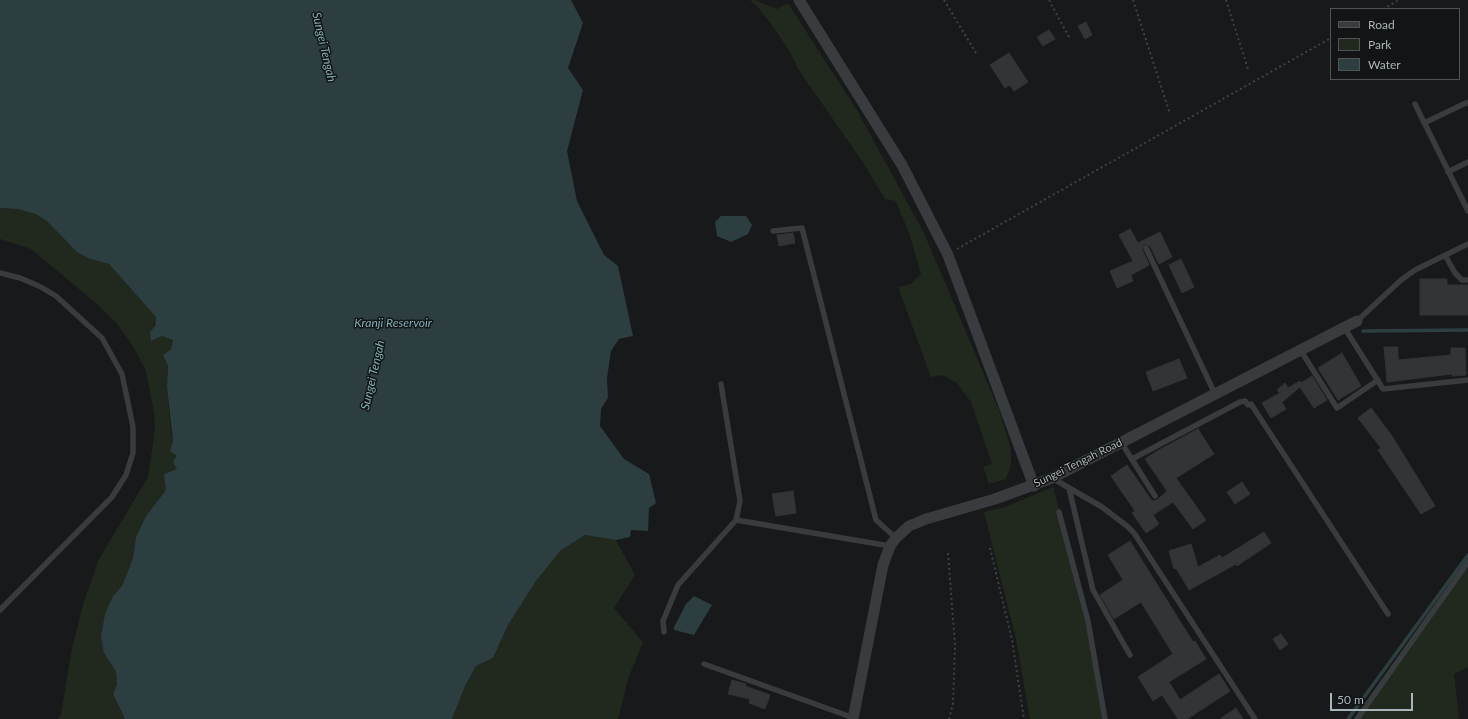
<!DOCTYPE html>
<html>
<head>
<meta charset="utf-8">
<style>
  body { margin:0 }
  #map { position:relative; width:1468px; height:719px; overflow:hidden; background:#18191a; font-family:Lato,sans-serif }
  canvas { display:block }
  .legend { position:absolute; left:1330px; top:8px; width:130px; height:72px; box-sizing:border-box; background:#131415; border:1px solid #4f5457; margin:0; padding:5px 7px; list-style:none; font-size:12px; color:#a9b5bb }
  .legend li { display:flex; align-items:center; gap:8px; height:20px }
  .legend b { width:20px; border:1px solid #4f5457 }
  .scale { position:absolute; left:1330px; top:693px; width:83px; height:18px; box-sizing:border-box; border:2px solid #a9b5bb; border-top:0; padding-left:5px; font-size:12px; line-height:14px; white-space:nowrap; color:#a9b5bb; -webkit-text-stroke:3px #131415; paint-order:stroke }
</style>
</head>
<body>
<div id="map">
<canvas width="1468" height="719"></canvas>
<ul class="legend">
<li><b style="height:5px;background:#383c3f"></b>Road</li>
<li><b style="height:11px;background:#21291f"></b>Park</li>
<li><b style="height:11px;background:#2c3e3f"></b>Water</li>
</ul>
<div class="scale">50 m</div>
</div>
<script>
const context = document.querySelector('canvas').getContext('2d');
context.lineJoin = 'round';
function fillPath(path, color) {
  context.fillStyle = color;
  context.fill(path, 'evenodd');
}
function shape(rows) {
  const path = new Path2D();
  for (const r of rows) {
    path.moveTo(r[0], r[1]);
    for (let i = 2; i < r.length; i += 2) path.lineTo(r[i], r[i + 1]);
  }
  return path;
}
function stroke(path, color, width, dash) {
  context.strokeStyle = color;
  context.lineWidth = width;
  context.lineCap = dash ? 'butt' : 'round';
  context.setLineDash(dash || []);
  context.stroke(path);
}
function label(font, color, halo, rows, align = 'center') {
  context.font = font + ' Lato,sans-serif';
  context.lineWidth = 3;
  context.setLineDash([]);
  context.textBaseline = 'middle';
  context.strokeStyle = halo;
  context.fillStyle = color;
  for (const [text, x, y, turn = 0] of rows) {
    context.save();
    context.translate(x, y);
    context.rotate((+turn || 0) * Math.PI / 180);
    context.textAlign = isNaN(turn) ? turn : align;
    if (halo) context.strokeText(text, 0, 0);
    context.fillText(text, 0, 0);
    context.restore();
  }
}
const green = shape([
  [750,0,754,0,777,9,788,3,858,112,924,233,999,410,1011,449,1011,465,1006,479,989,484,983,467,992,464,971,402,957,383,942,375,931,377,898,287,911,284,921,274,910,236,896,201,885,199,862,161,798,69,790,52,774,28,757,6],
  [0,208,17,209,36,214,48,222,90,259,109,264,156,317,151,341,161,336,173,339,171,349,163,355,168,366,167,387,171,434,177,456,177,469,166,490,146,516,136,537,133,558,122,586,113,596,104,653,116,672,117,685,113,694,125,719,58,719,61,714,72,648,84,601,99,559,148,477,155,429,154,413,146,371,133,346,117,324,97,304,31,249,0,239],
  [1053,487,1088,621,1105,719,1030,719,1016,639,984,512,1005,507],
  [585,535,616,540,635,575,614,608,643,642,628,679,618,719,452,719,465,686,476,666,493,658,508,625,536,581,560,551],
  [1468,562,1468,667,1454,674,1459,719,1357,719]
]);
const water = shape([
  [0,0,571,0,583,23,568,68,583,90,567,151,577,201,604,255,618,266,633,336,619,339,611,351,607,378,608,398,601,409,600,426,624,459,649,474,656,503,649,508,648,531,631,530,630,537,616,540,585,535,560,551,536,581,508,625,493,658,476,666,465,686,452,719,125,719,113,694,117,685,116,672,104,653,101,637,105,614,113,596,122,586,133,558,136,537,146,516,166,490,164,474,177,469,173,462,177,456,170,451,173,442,167,387,168,366,163,355,171,349,173,340,162,336,151,341,150,332,155,326,156,317,109,264,90,259,77,252,48,222,36,214,17,209,0,208],
  [721,216,746,216,752,225,748,234,731,242,717,236,715,222],
  [694,596,712,605,694,635,674,630,674,627,686,604]
]);
const stream = shape([
  [1363,331,1468,330],
  [1348,719,1468,555]
]);
const building = shape([
  [1086,22,1092,35,1085,39,1078,26,1086,22],
  [1049,30,1055,39,1043,46,1037,37,1049,30],
  [1009,53,1028,82,1014,91,1010,85,1005,88,990,65,1009,53],
  [1130,229,1138,243,1160,232,1172,257,1159,264,1150,246,1144,244,1142,249,1149,265,1131,275,1133,281,1117,288,1110,271,1133,261,1119,235,1130,229],
  [793,233,795,243,779,246,777,235,793,233],
  [1181,259,1194,287,1182,293,1169,265,1181,259],
  [1420,279,1447,279,1447,285,1468,285,1468,315,1420,315,1420,279],
  [1384,347,1398,347,1398,360,1451,355,1451,348,1465,348,1466,375,1452,376,1452,374,1387,382,1384,347],
  [1342,353,1361,386,1338,400,1318,368,1342,353],
  [1179,359,1187,378,1153,391,1146,372,1179,359],
  [1312,376,1327,400,1314,408,1300,387,1282,402,1286,409,1271,418,1262,403,1280,393,1277,390,1285,383,1288,388,1300,381,1301,383,1312,376],
  [1371,408,1392,436,1435,506,1421,514,1378,450,1381,448,1358,418,1371,408],
  [1198,429,1214,454,1176,478,1206,520,1193,529,1173,502,1153,515,1159,524,1146,533,1132,513,1135,511,1111,476,1127,465,1152,501,1157,500,1167,491,1145,459,1159,450,1198,429],
  [1242,482,1250,494,1235,504,1227,492,1242,482],
  [793,491,796,513,776,516,772,494,793,491],
  [1264,532,1271,543,1237,566,1236,564,1189,590,1176,568,1174,569,1169,551,1191,544,1198,567,1220,555,1222,558,1264,532],
  [1130,541,1193,642,1195,641,1206,659,1169,682,1180,700,1219,674,1230,691,1187,719,1178,719,1162,695,1153,701,1138,677,1173,654,1141,602,1114,619,1100,595,1123,580,1108,555,1130,541],
  [1281,634,1288,644,1280,650,1273,639,1281,634],
  [732,680,746,684,745,686,770,695,765,709,749,703,750,699,728,694,732,680],
  [1236,708,1243,719,1220,719,1236,708]
]);
const path = shape([
  [944,0,976,53],
  [1049,0,1070,39],
  [1133,0,1170,114],
  [1226,0,1248,69],
  [1383,9,1399,0],
  [957,249,1331,38],
  [990,548,1012,640,1024,719],
  [948,553,955,645,953,704,949,719]
]);
const lane = shape([
  [1415,104,1468,211],
  [1424,123,1468,102],
  [1448,172,1468,162],
  [773,231,802,228,876,520,896,538],
  [1146,248,1215,394],
  [1445,255,1455,273,1462,280,1468,280],
  [0,273,20,278,39,286,56,296,102,338,122,374,133,427,133,453,126,475,112,497,0,610],
  [1357,321,1401,280,1415,270,1468,244],
  [1344,327,1383,389,1468,380],
  [1301,351,1337,408,1378,380],
  [1121,442,1155,496],
  [1132,459,1240,402,1245,401,1248,405,1251,404,1388,614],
  [1052,478,1102,507,1127,526,1134,533,1255,719],
  [1069,488,1093,590,1130,655],
  [1059,512,1088,621,1105,719],
  [736,520,890,546],
  [664,632,663,621,678,585,736,520,740,501,721,384],
  [704,664,854,718],
  [1357,719,1468,562]
]);
const street = shape([
  [799,0,902,165,948,255,1034,486],
  [853,719,883,565,890,546,896,538,909,526,926,519,995,499,1052,478,1357,321]
]);
const streetNames = [
  ["Sungei Tengah Road",1078,463,-26]
];
const waterNames = [
  ["Sungei Tengah",324,47,77],
  ["Kranji Reservoir",393,323],
  ["Sungei Tengah",373,375,-77]
];
fillPath(green, '#21291f');
fillPath(water, '#2c3e3f');
stroke(stream, '#2c3e3f', 3.5);
fillPath(building, '#333436');
stroke(building, '#323336', 1);
stroke(path, '#3e4347', 2, [2, 3]);
stroke(lane, '#383c3f', 5.5);
stroke(street, '#383c3f', 11);
label('11px', '#a9b5bb', '#131415', streetNames);
label('italic 12px', '#7eb1b8', '#131415', waterNames);
</script>
</body>
</html>
